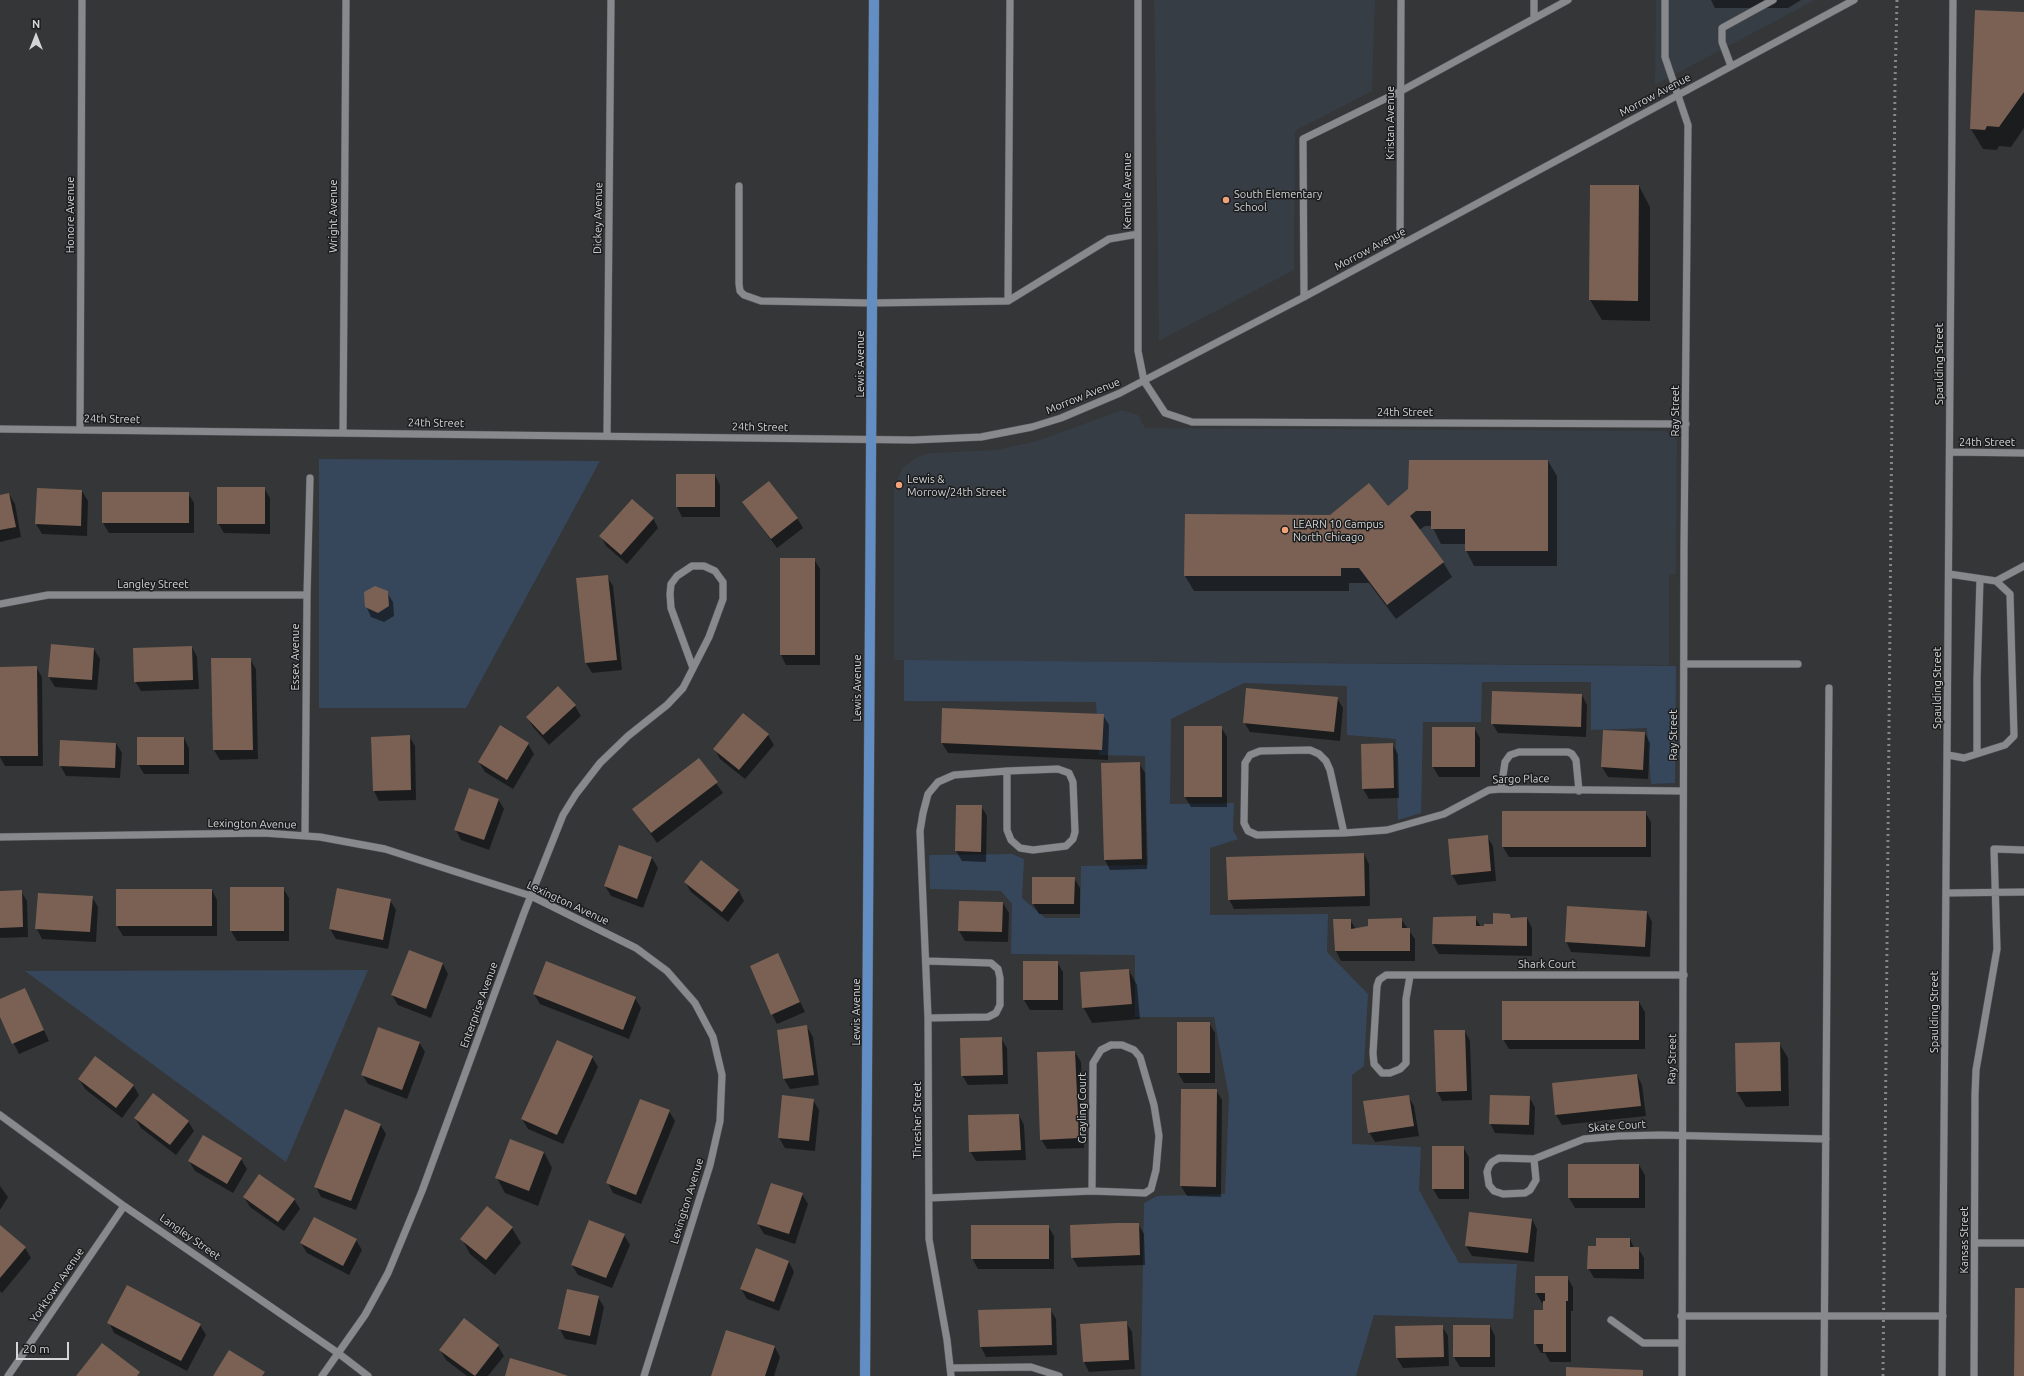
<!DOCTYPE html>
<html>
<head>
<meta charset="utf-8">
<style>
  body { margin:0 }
  #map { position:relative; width:2024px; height:1376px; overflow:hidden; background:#343638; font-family:Ubuntu,sans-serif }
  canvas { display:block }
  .north { position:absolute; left:16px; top:16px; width:40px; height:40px; -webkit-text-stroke:3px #1c1d1e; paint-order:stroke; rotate:0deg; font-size:11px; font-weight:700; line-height:16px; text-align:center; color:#d3d5d6 }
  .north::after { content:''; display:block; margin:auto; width:14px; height:18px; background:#d3d5d6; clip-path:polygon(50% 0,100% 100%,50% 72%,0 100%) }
  .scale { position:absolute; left:16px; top:1342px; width:53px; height:18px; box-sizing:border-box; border:2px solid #d3d5d6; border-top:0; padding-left:5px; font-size:12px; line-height:14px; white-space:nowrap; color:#d3d5d6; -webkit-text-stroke:3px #1c1d1e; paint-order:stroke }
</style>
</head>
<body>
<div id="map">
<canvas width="2024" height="1376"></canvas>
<div class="north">N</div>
<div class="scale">20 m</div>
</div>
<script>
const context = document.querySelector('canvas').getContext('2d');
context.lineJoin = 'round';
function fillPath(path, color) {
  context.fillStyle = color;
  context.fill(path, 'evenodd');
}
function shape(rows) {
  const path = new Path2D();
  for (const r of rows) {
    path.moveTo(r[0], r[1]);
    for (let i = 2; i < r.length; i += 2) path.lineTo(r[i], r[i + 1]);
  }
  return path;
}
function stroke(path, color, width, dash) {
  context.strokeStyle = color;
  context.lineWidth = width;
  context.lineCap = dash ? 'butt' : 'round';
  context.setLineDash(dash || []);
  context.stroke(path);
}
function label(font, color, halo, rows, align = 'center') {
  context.font = font + ' Ubuntu,sans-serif';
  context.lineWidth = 3;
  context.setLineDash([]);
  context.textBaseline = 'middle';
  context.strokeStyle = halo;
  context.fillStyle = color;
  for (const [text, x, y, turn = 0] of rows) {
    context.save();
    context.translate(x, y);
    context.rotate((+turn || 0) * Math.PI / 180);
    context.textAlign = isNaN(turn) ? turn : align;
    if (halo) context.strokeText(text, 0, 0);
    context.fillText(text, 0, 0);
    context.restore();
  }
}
const built = shape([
  [1154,0,1375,0,1372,91,1295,131,1294,270,1159,341],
  [1656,0,1815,0,1655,85],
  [1122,410,1138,415,1145,428,1665,431,1673,435,1677,441,1676,574,1669,574,1669,665,894,660,894,486,903,467,919,456,931,453,996,450,1037,441]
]);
const green = shape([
  [319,459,600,461,466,708,319,708],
  [904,660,1676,666,1675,783,1651,784,1647,728,1591,730,1591,682,1482,682,1481,722,1423,722,1421,813,1398,820,1396,739,1347,735,1347,686,1244,683,1171,719,1170,804,1234,803,1233,830,1238,839,1210,848,1210,915,1328,914,1327,952,1368,994,1364,1066,1352,1075,1352,1144,1421,1147,1419,1190,1459,1263,1517,1264,1513,1319,1374,1315,1356,1376,1141,1376,1144,1203,1157,1196,1225,1194,1229,1097,1214,1017,1135,1017,1135,955,1011,954,1012,904,1001,891,930,889,929,855,1012,854,1024,859,1022,898,1045,918,1080,918,1081,866,1148,865,1145,756,1099,755,1096,702,904,701],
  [368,970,286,1162,25,971]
]);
const shadow = shape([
  [1711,0,1801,0,1788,8,1715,8],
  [2024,12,2024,128,2011,147,1999,146,1997,150,1983,149,1971,129],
  [1591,186,1639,186,1650,207,1650,321,1602,320,1590,300],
  [1548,461,1557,476,1557,566,1474,566,1466,550,1466,544,1441,544,1432,526,1425,526,1419,530,1443,562,1452,577,1396,619,1369,583,1349,583,1349,591,1194,591,1185,576,1330,516,1388,507,1410,489],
  [715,475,720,485,720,517,682,517,677,507],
  [264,488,270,498,270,534,224,533,218,523],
  [38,489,82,491,88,501,87,536,42,534,36,524],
  [103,493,188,493,194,503,194,533,109,533,103,523],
  [9,494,15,504,21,537,0,542,0,496],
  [743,502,797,518,803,528,777,548],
  [653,518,658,528,627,564,606,546,601,536],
  [814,559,820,569,820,665,786,665,781,655],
  [607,576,613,586,622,670,592,673,586,663],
  [387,592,393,602,394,616,384,622,371,617,366,606],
  [192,647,197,657,199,689,141,691,135,681],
  [94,649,100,659,97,690,55,687,49,677],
  [212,659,250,659,256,669,258,759,220,760,214,750],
  [36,667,42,677,43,766,5,766,0,757,0,668],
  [1582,695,1587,705,1586,737,1498,733,1492,723],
  [1337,698,1343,708,1340,741,1250,732,1244,722],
  [575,706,581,716,549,745,533,727,527,717],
  [943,709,1103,715,1109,725,1108,760,948,753,942,743],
  [1221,727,1227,737,1227,807,1191,807,1185,797],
  [1474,728,1480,738,1480,777,1439,777,1433,767],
  [1645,733,1650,743,1648,779,1608,777,1602,767],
  [768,735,774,745,745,779,720,759,715,749],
  [409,736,415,746,416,800,379,801,374,791,372,738],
  [184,738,189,748,189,774,144,774,138,764],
  [116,743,122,753,120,778,66,776,60,765],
  [528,744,534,754,513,789,485,772,479,762],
  [1392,744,1398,754,1399,798,1369,799,1363,789],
  [699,759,723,793,657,843,633,809],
  [1139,763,1145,773,1147,869,1110,870,1105,860],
  [498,799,504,809,489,850,461,840,456,830],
  [981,806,987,816,986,862,962,861,956,851],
  [1645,812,1651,822,1651,857,1509,857,1503,847],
  [1487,836,1493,846,1496,881,1458,885,1452,875,1449,840],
  [620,846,652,858,658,868,643,908,611,896,605,886],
  [1364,854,1369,864,1370,906,1234,909,1229,899],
  [701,861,739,891,744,901,728,922,691,892,685,882],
  [1074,878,1080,888,1080,914,1039,914,1033,904],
  [283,888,289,898,289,941,237,941,231,931],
  [117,890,212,890,217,900,217,936,123,936,117,926],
  [21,891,27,901,28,937,0,938,0,892],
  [92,897,98,907,96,942,42,939,37,929],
  [390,900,396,910,388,949,336,939,330,929],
  [1003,903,1009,913,1008,942,965,941,959,931],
  [1647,912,1652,922,1650,957,1571,952,1566,941],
  [1510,914,1512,919,1527,918,1532,928,1532,956,1439,954,1433,944,1475,917,1481,927,1494,925],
  [1401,919,1415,939,1415,961,1341,961,1336,951,1350,920,1356,929],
  [778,955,805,1012,777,1024,772,1014],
  [1057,962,1063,972,1063,1010,1030,1010,1024,1000],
  [443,964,448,974,431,1018,398,1005,392,995],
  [1129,970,1137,985,1140,1019,1092,1023,1083,1007],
  [25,990,49,1041,19,1054,0,1015,0,1000],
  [534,994,635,998,641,1008,629,1039,540,1004],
  [1639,1002,1645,1012,1645,1049,1509,1049,1503,1039],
  [1178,1023,1209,1023,1215,1033,1215,1083,1184,1083,1178,1073],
  [807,1027,813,1037,819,1085,790,1089,784,1079,778,1030],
  [1465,1031,1470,1041,1472,1100,1442,1101,1437,1091],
  [1001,1038,1007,1048,1008,1084,968,1085,962,1075],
  [419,1042,425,1052,407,1099,368,1084,362,1074],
  [1779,1043,1788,1058,1789,1106,1746,1107,1737,1092],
  [1075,1052,1081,1062,1084,1148,1047,1149,1041,1139],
  [592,1057,598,1067,563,1144,528,1129,522,1119],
  [1637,1075,1642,1085,1646,1116,1562,1125,1556,1115,1553,1084],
  [79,1079,133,1085,139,1095,122,1118,85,1089],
  [1182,1090,1216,1090,1222,1100,1221,1197,1187,1196,1181,1186],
  [1408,1096,1414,1106,1419,1136,1375,1142,1369,1132],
  [1529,1097,1535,1107,1534,1135,1495,1133,1490,1123],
  [813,1100,819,1110,815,1151,785,1148,779,1138],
  [669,1111,675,1121,641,1204,613,1193,608,1183],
  [1019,1115,1024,1125,1026,1160,976,1161,970,1151],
  [135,1118,188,1121,194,1131,176,1155,141,1128],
  [380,1124,386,1134,356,1210,321,1197,316,1187],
  [1463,1147,1469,1157,1469,1199,1439,1199,1433,1189],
  [544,1152,552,1168,538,1206,505,1193,497,1178],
  [241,1159,247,1169,233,1193,195,1171,189,1161],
  [1639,1165,1645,1175,1645,1208,1575,1208,1569,1198],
  [0,1186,8,1197,0,1210],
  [802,1194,808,1204,795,1244,764,1234,758,1224],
  [244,1197,294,1199,300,1209,284,1231,250,1207],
  [1532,1219,1537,1229,1534,1262,1472,1256,1466,1246],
  [1138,1224,1144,1234,1145,1265,1078,1267,1072,1257],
  [1048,1226,1054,1236,1054,1269,978,1269,972,1258],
  [0,1227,25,1248,31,1258,2,1293,0,1291],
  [512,1228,521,1243,495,1275,470,1254,462,1239],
  [624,1235,630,1245,612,1288,578,1275,572,1265],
  [1630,1239,1634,1248,1638,1248,1644,1258,1644,1279,1594,1278,1588,1268],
  [356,1240,362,1250,349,1275,307,1253,301,1243],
  [789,1262,794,1272,779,1311,747,1299,741,1289],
  [1567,1277,1573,1287,1573,1311,1571,1311,1571,1362,1550,1362,1545,1353,1541,1353,1535,1343,1545,1303,1542,1303,1536,1293],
  [598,1297,604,1307,596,1345,565,1339,560,1329],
  [1050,1309,1056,1319,1057,1355,986,1357,981,1347],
  [109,1322,200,1325,206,1335,187,1371,114,1333],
  [1126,1322,1132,1332,1135,1369,1089,1372,1084,1362,1081,1325],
  [1442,1326,1448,1336,1449,1366,1403,1368,1397,1358,1396,1327],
  [1490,1326,1495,1336,1495,1367,1460,1367,1454,1357],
  [498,1346,504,1356,488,1376,467,1376,446,1360,440,1350],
  [775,1347,780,1357,774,1376,712,1376]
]);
const building = shape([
  [1975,10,2024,12,2024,92,1999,127,1987,126,1985,130,1970,129],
  [1590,185,1639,185,1638,301,1589,300],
  [1409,460,1548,460,1548,551,1465,551,1465,529,1431,529,1431,511,1416,511,1410,516,1444,562,1387,605,1359,568,1341,568,1341,576,1184,576,1185,514,1330,515,1369,483,1388,506,1408,489],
  [676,474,715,474,715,507,676,507],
  [769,481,798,518,771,539,742,502],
  [217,487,265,487,265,524,217,524],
  [37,488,82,490,81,526,35,524],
  [102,492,189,492,189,523,102,523],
  [9,493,16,527,0,530,0,495],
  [632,499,654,518,621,555,599,536],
  [780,558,815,558,815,655,780,655],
  [608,575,617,660,585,663,576,578],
  [375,586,388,591,389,606,378,613,365,607,364,592],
  [51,644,94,648,92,680,48,677],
  [192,646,193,680,134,682,133,648],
  [211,658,251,658,253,750,213,750],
  [37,666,38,756,0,756,0,667],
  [558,686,576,705,543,735,526,717],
  [1246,688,1338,697,1334,732,1243,723],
  [1492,691,1582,694,1581,727,1491,724],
  [942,708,1104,714,1102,750,941,743],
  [743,713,769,734,739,770,713,749],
  [500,725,529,743,507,780,478,762],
  [1184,726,1222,726,1222,797,1184,797],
  [1432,727,1475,727,1475,767,1432,767],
  [1603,730,1645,732,1643,770,1601,767],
  [410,735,411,790,373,791,371,737],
  [137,737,184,737,184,765,137,765],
  [60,740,116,743,115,768,59,766],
  [1393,743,1394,788,1362,789,1361,744],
  [699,758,718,782,651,833,632,809],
  [1140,762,1142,859,1104,860,1101,763],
  [469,788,499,799,484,840,454,830],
  [956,805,982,805,981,852,955,851],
  [1502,811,1646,811,1646,847,1502,847],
  [1488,835,1491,871,1451,875,1448,839],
  [619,845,652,857,637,899,604,886],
  [1364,853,1365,896,1228,900,1226,857],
  [701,860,739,890,722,912,684,882],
  [1032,877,1075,877,1074,904,1032,904],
  [230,887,284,887,284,931,230,931],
  [337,888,391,899,383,940,329,929],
  [116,889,212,889,212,926,116,926],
  [22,890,23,927,0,928,0,891],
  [38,893,93,896,90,932,35,929],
  [959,901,1003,902,1002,932,958,931],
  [1567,906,1647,911,1645,947,1565,942],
  [1493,913,1510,914,1511,918,1527,917,1527,946,1432,944,1433,917,1476,916,1476,926,1484,926,1484,924,1493,924],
  [1402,918,1402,928,1410,928,1410,951,1335,951,1333,919,1351,919,1351,929,1368,926,1368,919],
  [409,950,443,963,426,1009,391,995],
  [778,953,800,1002,771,1015,750,966],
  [546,961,636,997,623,1030,533,994],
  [1023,961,1058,961,1058,1000,1023,1000],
  [1129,969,1132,1004,1082,1008,1080,972],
  [25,988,44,1030,12,1044,0,1017,0,999],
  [1502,1001,1639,1001,1639,1040,1502,1040],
  [1177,1022,1210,1022,1210,1073,1177,1073],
  [807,1025,814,1075,783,1079,777,1030],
  [378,1027,420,1042,402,1090,361,1075],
  [1434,1030,1465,1030,1467,1091,1436,1092],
  [1002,1037,1003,1075,961,1076,960,1038],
  [557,1040,593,1056,557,1135,521,1119],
  [1780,1042,1781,1091,1736,1092,1735,1043],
  [1075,1051,1079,1138,1040,1140,1037,1052],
  [95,1056,134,1085,116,1108,78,1079],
  [1637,1074,1641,1106,1555,1115,1552,1083],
  [1181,1089,1217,1089,1216,1187,1180,1186],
  [153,1093,189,1121,170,1145,134,1118],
  [782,1095,814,1099,809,1141,778,1138],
  [1409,1095,1414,1126,1368,1133,1363,1101],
  [1490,1095,1530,1096,1529,1125,1489,1124],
  [640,1099,670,1110,636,1195,606,1183],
  [345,1109,381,1124,351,1201,314,1187],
  [1019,1114,1021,1150,969,1152,968,1115],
  [203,1135,242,1158,227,1184,188,1161],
  [510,1139,544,1152,529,1191,495,1178],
  [1432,1146,1464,1146,1464,1189,1432,1189],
  [1568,1164,1639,1164,1639,1198,1568,1198],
  [259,1174,295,1199,278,1222,243,1197],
  [771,1183,803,1193,789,1234,757,1224],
  [487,1206,513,1227,486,1260,460,1239],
  [1469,1212,1532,1219,1528,1253,1465,1246],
  [314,1217,357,1239,343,1266,300,1243],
  [589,1220,625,1234,606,1278,571,1265],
  [1116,1223,1139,1223,1140,1255,1071,1258,1070,1225],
  [0,1225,26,1247,0,1278],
  [971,1225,1049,1225,1049,1259,971,1259],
  [1596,1238,1630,1238,1630,1247,1639,1247,1639,1269,1587,1269,1588,1246,1596,1246],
  [756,1248,789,1261,774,1302,740,1289],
  [1535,1276,1568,1276,1568,1301,1566,1301,1566,1352,1543,1352,1543,1344,1534,1344,1534,1310,1543,1310,1543,1301,1545,1301,1545,1293,1535,1293],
  [127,1285,201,1324,181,1361,107,1323],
  [2015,1288,2024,1288,2024,1376,2014,1376],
  [567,1289,599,1296,590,1336,558,1329],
  [1051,1308,1052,1345,980,1347,978,1310],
  [464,1318,499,1345,475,1376,439,1350],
  [1127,1321,1129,1360,1083,1362,1080,1324],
  [1443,1325,1444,1357,1396,1358,1395,1326],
  [1453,1325,1490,1325,1490,1357,1453,1357],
  [726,1330,775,1346,765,1376,711,1376],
  [102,1343,140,1372,137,1376,76,1376],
  [229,1350,265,1372,262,1376,213,1376],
  [510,1358,554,1371,568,1376,505,1376],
  [1566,1367,1643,1370,1643,1376,1566,1376]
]);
const minor = shape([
  [1138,0,1138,351,1144,381,1165,413,1192,422,1686,424],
  [1665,0,1665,57,1688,125,1684,548,1682,1376],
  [1534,17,1534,0],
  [1731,66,1722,42,1722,28,1773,0],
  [739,186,739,284,740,291,744,295,761,301,871,303,1008,301,1109,239,1138,234],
  [1400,245,1401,0],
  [1304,297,1303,139,1401,91,1568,0],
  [1008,301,1010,0],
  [0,429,913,440,981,437,1032,427,1061,418,1120,393,1304,297,1854,0],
  [80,430,82,0],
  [343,433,346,0],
  [607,436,611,0],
  [1950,452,2024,453],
  [1996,581,2024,566],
  [0,604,48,595,307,595],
  [1685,664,1798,664],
  [1977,753,1977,679,1980,579],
  [1948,755,1964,758,2005,745,2014,736,2010,594,1996,581,1949,574],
  [1501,789,1505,762,1510,755,1519,752,1568,752,1572,754,1576,760,1579,791],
  [1344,833,1330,770,1326,761,1319,754,1310,750,1260,751,1250,755,1245,763,1244,823,1248,831,1257,835,1344,833,1387,830,1444,814,1489,790,1501,789,1683,791],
  [305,836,307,595,310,478],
  [0,837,264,833,320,837,385,849,531,896,636,948,667,971,695,1003,713,1037,722,1075,720,1121,710,1165,644,1376],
  [1946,893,2024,892],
  [927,961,991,963,998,969,1000,978,1000,1005,996,1013,988,1017,928,1018],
  [1410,976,1406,999,1406,1063,1400,1069,1390,1073,1382,1073,1374,1064,1373,1053,1377,986,1379,980,1386,975,1684,975],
  [1111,1045,1122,1045,1134,1050,1140,1057,1154,1105,1159,1136,1156,1170,1151,1189,1145,1193,1092,1191,1093,1063,1101,1050,1111,1045],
  [0,1115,124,1206,338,1353,368,1376],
  [1534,1159,1536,1180,1530,1190,1525,1193,1503,1194,1494,1191,1489,1185,1487,1172,1489,1166,1492,1162,1499,1158,1534,1159,1584,1139,1619,1136,1661,1135,1826,1139],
  [929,1198,1092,1191],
  [1975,1243,2024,1243],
  [1681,1316,1943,1316],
  [1611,1320,1643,1343,1682,1343],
  [951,1368,1031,1367,1059,1376],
  [8,1376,124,1206],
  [322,1376,365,1315,388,1273,422,1191,524,913,563,815,576,794,600,763,628,736,667,705,683,688,709,637,723,599,723,582,715,571,704,566,692,566,677,576,671,584,670,594,671,608,693,668],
  [951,1376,947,1340,929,1239,928,1018,920,831,923,813,928,794,938,782,954,775,1007,771,1007,830,1011,840,1020,848,1033,850,1066,846,1073,839,1075,832,1073,782,1069,773,1058,769,1007,771],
  [1824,1376,1829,688],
  [1942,1376,1953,0],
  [1974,1376,1975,1095,1976,1070,1997,949,1994,849,2024,850]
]);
const major = shape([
  [865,1376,874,0]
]);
const rail = shape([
  [1883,1376,1895,83,1897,0]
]);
const markers = [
  [1226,200,4,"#f0a279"],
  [899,485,4,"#f0a279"],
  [1285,530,4,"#f0a279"]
];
const streetNames = [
  ["Morrow Avenue",1655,95,-28],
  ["Kristan Avenue",1390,123,-90],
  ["Kemble Avenue",1127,191,-90],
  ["Honore Avenue",70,215,-90],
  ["Wright Avenue",333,216,-90],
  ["Dickey Avenue",598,218,-89],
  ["Morrow Avenue",1370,249,-28],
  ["Lewis Avenue",860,364,-90],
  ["Spaulding Street",1939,364,-90],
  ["Morrow Avenue",1083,396,-22],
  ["Ray Street",1675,411,-90],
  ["24th Street",1405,412],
  ["24th Street",112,419,1],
  ["24th Street",436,423,1],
  ["24th Street",760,427,1],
  ["24th Street",1987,442],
  ["Langley Street",153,584],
  ["Essex Avenue",295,657,-90],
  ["Lewis Avenue",857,688,-90],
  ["Spaulding Street",1937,688,-90],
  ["Ray Street",1673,735,-90],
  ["Sargo Place",1521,779,-1],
  ["Lexington Avenue",252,824,1],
  ["Lexington Avenue",568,903,25],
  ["Shark Court",1547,964],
  ["Enterprise Avenue",479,1005,-70],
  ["Lewis Avenue",856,1012,-90],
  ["Spaulding Street",1934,1012,-90],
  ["Ray Street",1672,1059,-89],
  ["Grayling Court",1082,1108,-90],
  ["Thresher Street",917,1120,-90],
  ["Skate Court",1617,1126,-4],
  ["Lexington Avenue",687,1201,-73],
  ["Langley Street",190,1237,35],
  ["Kansas Street",1964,1240,-90],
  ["Yorktown Avenue",57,1285,-56]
];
const poiNames = [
  ["South Elementary",1234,194],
  ["School",1234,207],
  ["Lewis &",907,479],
  ["Morrow/24th Street",907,492],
  ["LEARN 10 Campus",1293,524],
  ["North Chicago",1293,537]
];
fillPath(built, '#373d45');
fillPath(green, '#37475b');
fillPath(shadow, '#0007');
fillPath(building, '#7b6153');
stroke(minor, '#535457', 8);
stroke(major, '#535457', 11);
stroke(minor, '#87898c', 7);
stroke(major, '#628ec3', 10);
stroke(rail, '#848687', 3, [2, 4]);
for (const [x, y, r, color] of markers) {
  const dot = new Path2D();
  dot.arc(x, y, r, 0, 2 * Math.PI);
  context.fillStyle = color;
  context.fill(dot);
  stroke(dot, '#1c1d1e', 1.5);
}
label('11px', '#d3d5d6', '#1c1d1e', streetNames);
label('11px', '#d3d5d6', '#1c1d1e', poiNames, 'left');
</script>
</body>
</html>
